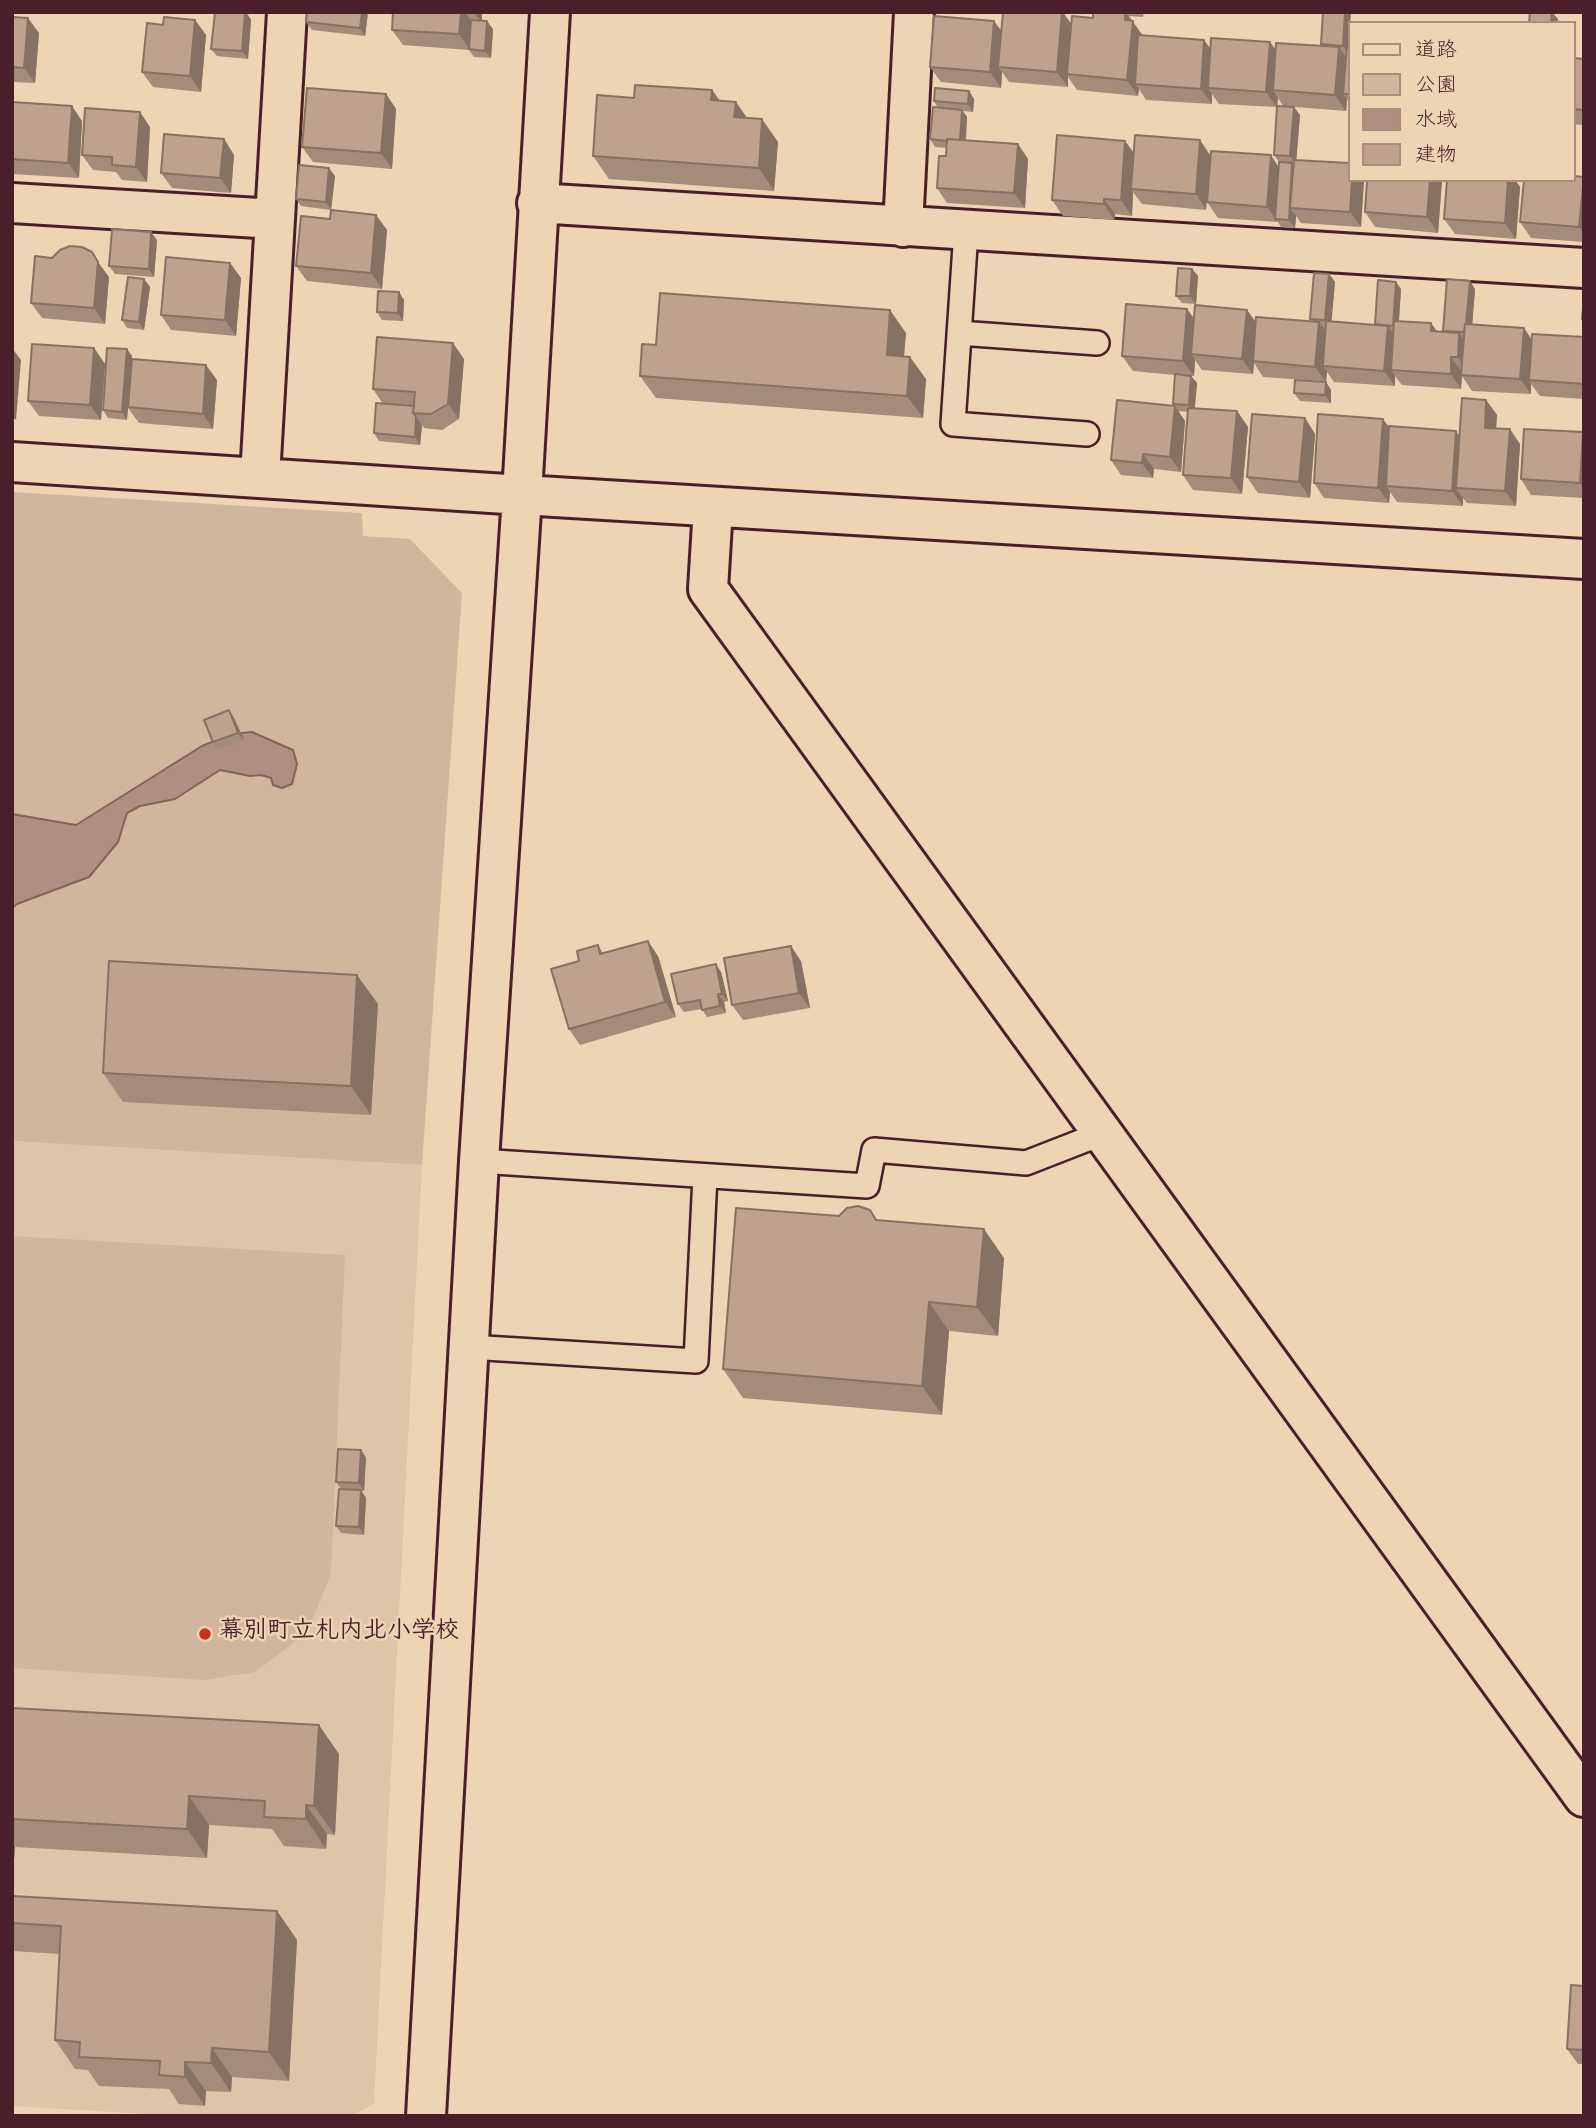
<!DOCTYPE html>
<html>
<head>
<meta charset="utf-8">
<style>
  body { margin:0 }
  #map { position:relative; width:1596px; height:2128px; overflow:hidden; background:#ecd4b4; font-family:Dekko,"Klee One",sans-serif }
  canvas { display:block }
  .frame { position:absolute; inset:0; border:14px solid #4a1f2b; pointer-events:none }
  .legend { position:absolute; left:1348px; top:21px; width:228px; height:161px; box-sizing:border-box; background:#ecd4b4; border:2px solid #ab8c7d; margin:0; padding:9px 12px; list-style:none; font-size:21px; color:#4a1f2b }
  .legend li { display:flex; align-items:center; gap:14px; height:35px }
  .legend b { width:35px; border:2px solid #ab8c7d }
</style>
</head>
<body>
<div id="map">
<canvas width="1596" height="2128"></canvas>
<div class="frame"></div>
<ul class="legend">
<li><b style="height:9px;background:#ecd4b4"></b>道路</li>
<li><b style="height:19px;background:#d1b69e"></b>公園</li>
<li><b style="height:19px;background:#ae8f80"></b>水域</li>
<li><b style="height:19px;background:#bfa28e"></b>建物</li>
</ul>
</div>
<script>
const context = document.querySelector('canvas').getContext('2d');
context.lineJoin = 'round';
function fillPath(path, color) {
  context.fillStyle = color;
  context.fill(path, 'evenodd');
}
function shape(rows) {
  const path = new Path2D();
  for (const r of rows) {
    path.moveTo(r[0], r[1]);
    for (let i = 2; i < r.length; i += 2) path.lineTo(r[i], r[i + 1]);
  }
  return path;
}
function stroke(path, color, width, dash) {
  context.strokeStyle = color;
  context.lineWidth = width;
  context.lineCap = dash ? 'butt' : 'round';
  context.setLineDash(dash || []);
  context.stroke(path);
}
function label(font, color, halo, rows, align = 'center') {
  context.font = font + ' Dekko,"Klee One",sans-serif';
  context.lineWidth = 5;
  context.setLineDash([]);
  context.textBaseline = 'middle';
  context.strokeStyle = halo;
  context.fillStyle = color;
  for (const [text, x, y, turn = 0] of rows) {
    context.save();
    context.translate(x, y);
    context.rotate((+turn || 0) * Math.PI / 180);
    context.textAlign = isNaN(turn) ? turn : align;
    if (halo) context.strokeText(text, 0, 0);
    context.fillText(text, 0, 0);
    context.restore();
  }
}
const built = shape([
  [12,1141,422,1165,374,2103,352,2116,181,2116,12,2106]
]);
const green = shape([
  [12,492,362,513,363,536,410,539,462,593,422,1165,12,1141],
  [12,1236,345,1255,331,1574,307,1633,255,1672,205,1680,12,1668]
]);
const water = shape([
  [252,732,293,750,297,764,292,784,282,788,273,785,271,778,261,775,250,776,220,770,175,799,140,806,127,813,118,842,89,877,17,904,12,908,12,814,76,825,202,746,232,734,252,732]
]);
const lane = shape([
  [966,231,953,424,1087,434],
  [959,333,1097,343],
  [479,1161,867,1186,874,1150,1026,1163,1103,1133],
  [469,1347,696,1361,705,1176]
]);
const street = shape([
  [12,203,275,219],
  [537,203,1584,268],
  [903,227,914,12],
  [12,462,522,495,1584,559],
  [260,477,287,12],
  [713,507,708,589,1584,1797],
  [426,2116,479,1161,522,495,550,12]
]);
const wall = shape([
  [246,12,251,20,248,59,217,56,211,49],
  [368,12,365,36,312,30,306,22],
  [393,12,482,12,482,20,493,29,491,58,474,57,469,50,403,45,392,30],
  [1003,12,1076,12,1076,14,1064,13,1071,24,1093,18,1093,12,1144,12,1143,17,1129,16,1143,36,1211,49,1276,50,1322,46,1321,44,1323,12,1351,12,1350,23,1349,23,1349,102,1347,99,1346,111,1283,106,1278,98,1277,106,1294,107,1300,115,1296,160,1349,180,1364,180,1361,227,1301,223,1296,216,1295,228,1281,227,1278,222,1218,218,1207,202,1279,167,1279,162,1274,155,1277,107,1219,104,1212,94,1212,104,1146,100,1139,89,1138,96,1077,90,1068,77,1068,87,1009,82,1002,72,1001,88,941,82,930,67,994,21,1001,31],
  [12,17,39,33,35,83,12,82],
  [195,20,206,35,201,92,153,87,142,72,163,25],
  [1573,58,1584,59,1584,125,1573,124],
  [712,90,720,101,747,118,778,142,774,191,609,179,593,156,634,98],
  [969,91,974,99,973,112,963,111,967,117,966,140,1018,144,1028,159,1025,208,947,203,937,188,946,156,947,148,935,147,930,139,938,108,934,101],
  [386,94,396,109,392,169,313,162,302,147],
  [12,102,82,121,79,178,12,174],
  [150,127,147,182,122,180,116,172,93,170,82,155],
  [224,139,234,155,231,193,172,188,161,173],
  [1125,141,1134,153,1210,155,1206,210,1142,204,1133,192,1132,216,1115,214,1114,220,1063,216,1052,200],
  [335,176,331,210,301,206,296,199],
  [1584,177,1584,242,1531,238,1520,222],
  [1442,180,1438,233,1375,227,1365,212],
  [1447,180,1515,180,1520,187,1516,239,1455,234,1444,219],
  [376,215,387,230,382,289,307,281,296,266,330,219],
  [157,240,154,277,115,274,109,266],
  [230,263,241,278,236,336,171,330,161,315],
  [1192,269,1198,276,1196,304,1182,303,1176,296],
  [1329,274,1335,282,1331,322,1375,325,1396,282,1401,289,1399,321,1431,323,1437,332,1444,332,1475,289,1472,325,1532,340,1584,337,1584,399,1540,396,1531,384,1531,394,1472,391,1462,376,1461,389,1402,385,1395,376,1395,386,1334,382,1327,372,1326,382,1331,390,1331,403,1300,401,1294,393,1321,381,1263,377,1254,363,1253,374,1202,370,1195,360,1194,376,1191,376,1197,383,1195,408,1237,411,1248,427,1242,494,1193,490,1183,475,1188,412,1178,411,1185,421,1181,472,1154,469,1153,478,1121,475,1111,460,1174,406,1173,404,1175,375,1133,371,1122,356,1194,319,1247,310,1256,322,1312,321,1310,319],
  [109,277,105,324,42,318,31,303],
  [144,279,150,287,144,330,127,328,122,320],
  [404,300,403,321,382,320,377,312],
  [906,333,904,356,926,379,923,418,656,398,640,376,656,345],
  [94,348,105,364,101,420,39,416,28,401],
  [132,356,129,397,217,380,213,429,139,423,128,408,127,420,108,418,103,410],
  [464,359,459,419,442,430,424,428,422,425,420,445,379,441,374,433,383,404,373,389],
  [1486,400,1497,415,1496,428,1520,444,1516,506,1467,503,1463,498,1463,506,1397,502,1390,492,1389,503,1324,498,1314,483,1389,427,1460,436],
  [1305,418,1315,434,1310,498,1258,493,1247,477],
  [1584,433,1584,498,1531,495,1521,479],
  [229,710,234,718,244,740,219,750,213,742],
  [598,945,603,953,658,956,676,1017,580,1045,569,1029,579,961],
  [801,961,810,1008,743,1020,732,1005],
  [721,972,728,1001,724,1002,726,1013,707,1017,702,1009,684,1012,678,1004],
  [378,1004,371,1115,123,1102,103,1073],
  [876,1220,1004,1258,998,1336,949,1331,942,1415,743,1398,723,1369],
  [361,1450,366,1458,364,1491,361,1491,366,1498,364,1535,341,1533,336,1526,341,1489,336,1482],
  [12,1708,339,1754,335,1835,327,1834,326,1849,284,1846,272,1829,209,1825,207,1858,15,1847,12,1885],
  [12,1896,277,1911,297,1940,289,2081,232,2077,231,2092,206,2091,205,2106,179,2104,169,2089,99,2086,88,2070,75,2069,55,2040,60,1954,12,1951],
  [1584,1986,1584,2064,1578,2064,1567,2049]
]);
const shadedWall = shape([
  [246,12,251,20,248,59,242,51],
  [362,12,368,12,365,36,360,28],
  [461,12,465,12,472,22,470,50,459,34],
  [474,12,482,12,482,23],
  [1062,12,1073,26,1067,74,1068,77,1068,87,1057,72],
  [1125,12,1144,37,1135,84,1139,89,1138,96,1127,80,1125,20],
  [1345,12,1351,12,1350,23,1349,23,1348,53,1343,46],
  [1552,12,1558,19,1558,23,1551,23],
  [28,18,39,33,35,83,24,68],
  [195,20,206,35,201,92,190,76],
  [487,21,493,29,491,58,485,51],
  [994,21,1005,36,998,67,1002,72,1001,88,990,72],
  [1204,40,1215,55,1208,88,1212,94,1212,104,1201,89],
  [1270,42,1281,57,1273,90,1278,98,1277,107,1266,92],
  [1339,47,1349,62,1343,94,1347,99,1346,111,1335,95],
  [712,90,728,112,711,100],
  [969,91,974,99,973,112,968,104],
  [386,94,396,109,392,169,381,153],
  [736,102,752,125,734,117],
  [72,106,82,121,79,178,68,163],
  [1294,107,1300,115,1296,164,1290,156],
  [962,110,967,117,965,149,959,142],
  [140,112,150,127,147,182,136,167],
  [762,119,778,142,774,191,759,168],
  [224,139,234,155,231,193,220,178],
  [1200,140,1210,155,1206,210,1196,194],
  [1125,141,1136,156,1131,189,1133,192,1132,216,1121,200],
  [1018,144,1028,159,1025,208,1014,193],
  [1271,155,1281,171,1275,219,1278,222,1267,207],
  [329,168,335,176,331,210,326,202],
  [1584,178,1584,233,1579,227],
  [1352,180,1364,180,1361,227,1350,212],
  [1430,180,1442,180,1438,233,1427,217],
  [1508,180,1515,180,1520,187,1516,239,1505,223],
  [1104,199,1115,214,1114,220,1104,204],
  [1290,208,1296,216,1295,228,1289,220],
  [376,215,387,230,382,289,371,273],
  [151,232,157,240,154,277,149,269],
  [98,262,109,277,105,324,94,308],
  [230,263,241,278,236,336,225,320],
  [1192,269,1198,276,1196,304,1190,296],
  [1329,274,1335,282,1331,328,1325,320],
  [144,279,150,287,144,330,139,322],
  [1470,281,1475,289,1471,340,1466,332],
  [1396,282,1401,289,1398,334,1393,326],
  [399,292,404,300,403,321,398,313],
  [1187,309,1198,324,1191,354,1195,360,1194,376,1183,361],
  [890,310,906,333,902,377,887,355],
  [1247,310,1257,325,1253,361,1254,363,1253,374,1242,359],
  [1319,322,1330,337,1323,366,1327,372,1326,382,1315,367],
  [1431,323,1442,338,1431,331],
  [1388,326,1398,341,1391,370,1395,376,1395,386,1384,371],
  [1524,328,1534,343,1529,380,1531,384,1531,394,1520,379],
  [1459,333,1470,348,1468,373,1458,357],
  [453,343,464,359,459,419,448,404],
  [12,348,21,360,16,420,12,416],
  [94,348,105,364,101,420,90,405],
  [127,349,132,356,127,420,122,412],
  [910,357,926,379,923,418,907,396],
  [1451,357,1462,372,1461,389,1451,374],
  [206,365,217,380,213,429,203,414],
  [1191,376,1197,383,1194,413,1189,405],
  [1326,382,1331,390,1331,403,1325,395],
  [1486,400,1497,415,1495,443,1485,428],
  [1175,406,1185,421,1181,472,1170,457],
  [1237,411,1248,427,1242,494,1231,478],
  [416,417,422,425,420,445,415,437],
  [1305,418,1315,434,1310,498,1299,482],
  [1383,419,1394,434,1386,486,1390,492,1389,503,1378,488],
  [1510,429,1520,444,1516,506,1505,491],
  [1456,431,1466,446,1456,488,1463,498,1463,506,1452,491],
  [1584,433,1584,488,1580,483],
  [1143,454,1154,469,1153,478,1142,463],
  [229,710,234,718,244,740,238,733],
  [648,941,658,956,676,1017,665,1002],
  [791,946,801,961,810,1008,799,993],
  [716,964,721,972,728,1001,722,994],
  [357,975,378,1004,371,1115,351,1086],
  [718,994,724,1002,726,1013,720,1006],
  [984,1229,1004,1258,998,1336,977,1307],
  [929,1302,949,1331,942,1415,922,1386],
  [361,1450,366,1458,364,1491,359,1483],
  [361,1490,366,1498,364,1535,359,1527],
  [319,1725,339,1754,335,1835,314,1806],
  [189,1796,209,1825,207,1858,187,1829],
  [306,1805,327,1834,326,1849,306,1819],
  [12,1843,15,1847,12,1885],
  [277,1911,297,1940,289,2081,269,2052],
  [212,2048,232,2077,231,2092,211,2063],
  [185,2062,206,2091,205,2106,185,2077]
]);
const building = shape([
  [215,12,245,12,242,51,211,49,215,12],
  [307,12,362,12,360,28,306,22,307,12],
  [393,12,461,12,459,34,392,30,393,12],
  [1003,12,1062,12,1057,72,998,67,1003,12],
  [1093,12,1125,12,1125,20,1133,21,1127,80,1067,74,1072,16,1093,18,1093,12],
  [1323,12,1345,12,1343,46,1321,44,1323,12],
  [1530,12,1552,12,1551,23,1529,23,1530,12],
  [934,16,994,21,990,72,930,67,934,16],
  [12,17,28,18,24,68,12,67,12,17],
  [164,17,195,20,190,76,142,72,147,23,163,25,164,17],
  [471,20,487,21,485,51,469,49,471,20],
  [1138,35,1204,40,1201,89,1135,84,1138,35],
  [1211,38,1270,42,1266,92,1208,88,1211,38],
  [1276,43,1339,47,1335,95,1273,90,1276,43],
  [1347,46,1349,47,1349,94,1343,94,1347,46],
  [1573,58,1584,59,1584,110,1573,109,1573,58],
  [635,85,712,90,711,100,736,102,734,117,762,119,759,168,593,156,597,95,634,98,635,85],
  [307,88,386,94,381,153,302,147,307,88],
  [935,88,969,91,968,104,934,101,935,88],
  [12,102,72,106,68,163,12,159,12,102],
  [1277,106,1294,107,1290,156,1274,155,1277,106],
  [933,107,962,110,960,140,947,139,947,141,930,139,933,107],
  [85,108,140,112,136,167,112,165,112,157,82,155,85,108],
  [164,134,224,139,220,178,161,173,164,134],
  [1057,135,1125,141,1121,200,1104,199,1104,204,1052,200,1057,135],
  [1135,135,1200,140,1196,194,1131,189,1135,135],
  [947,139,1018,144,1014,193,937,188,939,156,946,156,947,139],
  [1211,151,1271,155,1267,207,1207,202,1211,151],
  [1294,160,1349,163,1349,180,1352,180,1350,212,1290,208,1294,160],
  [1279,162,1292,163,1289,220,1275,219,1279,162],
  [299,165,329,168,326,202,296,199,299,165],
  [1573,176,1584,177,1579,227,1520,222,1524,180,1573,180,1573,176],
  [1367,180,1430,180,1427,217,1365,212,1367,180],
  [1447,180,1508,180,1505,223,1444,219,1447,180],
  [331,210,376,215,371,273,296,266,301,216,330,219,331,210],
  [112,229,151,232,149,269,109,266,112,229],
  [70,246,82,247,92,252,98,262,94,308,31,303,35,256,52,258,60,250,70,246],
  [166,257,230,263,225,320,161,315,166,257],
  [1178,268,1192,269,1190,296,1176,296,1178,268],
  [1314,273,1329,274,1325,320,1310,319,1314,273],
  [128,277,144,279,139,322,122,320,128,277],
  [1447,279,1470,281,1466,324,1465,324,1464,332,1443,331,1447,279],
  [1378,280,1396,282,1393,326,1375,324,1378,280],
  [378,291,399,292,398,313,377,312,378,291],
  [660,293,890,310,887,355,910,357,907,396,640,376,642,344,656,345,660,293],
  [1584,298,1584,319,1582,319,1584,298],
  [1126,304,1187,309,1183,361,1122,356,1126,304],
  [1195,305,1247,310,1242,359,1191,354,1195,305],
  [1256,317,1319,322,1315,367,1253,361,1256,317],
  [1326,321,1388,326,1384,371,1323,366,1326,321],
  [1394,321,1431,323,1431,331,1459,333,1458,357,1451,357,1451,374,1391,370,1394,321],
  [1465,324,1524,328,1520,379,1461,375,1465,324],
  [1532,334,1584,337,1584,384,1529,380,1532,334],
  [377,337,453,343,448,404,431,414,413,413,415,392,373,389,377,337],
  [32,344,94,348,90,405,28,401,32,344],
  [107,348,127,349,122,412,103,410,107,348],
  [132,359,206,365,203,414,128,407,132,359],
  [1175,374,1191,376,1189,405,1173,404,1175,374],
  [1295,380,1326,382,1325,395,1294,393,1295,380],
  [1462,398,1486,400,1485,428,1510,429,1505,491,1456,488,1462,398],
  [1117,400,1175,406,1170,457,1143,454,1142,463,1111,460,1117,400],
  [376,403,414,406,413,413,416,417,415,437,374,433,376,403],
  [1188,408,1237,411,1231,478,1183,475,1188,408],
  [1252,414,1305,418,1299,482,1247,477,1252,414],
  [1318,414,1383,419,1378,488,1314,483,1318,414],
  [1389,426,1456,431,1452,491,1386,486,1389,426],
  [1524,429,1583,432,1580,483,1521,479,1524,429],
  [229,710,238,733,213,742,204,720,229,710],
  [648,941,665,1002,569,1029,551,969,579,961,577,951,598,945,600,954,648,941],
  [791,946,799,993,732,1005,724,958,791,946],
  [109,961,357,975,351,1086,103,1073,109,961],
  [716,964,722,994,718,994,720,1006,702,1010,700,1000,678,1004,671,974,716,964],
  [858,1206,870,1210,876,1220,984,1229,977,1307,929,1302,922,1386,723,1369,736,1208,839,1216,847,1208,858,1206],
  [338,1449,361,1450,359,1483,336,1482,338,1449],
  [339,1489,361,1490,359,1527,336,1526,339,1489],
  [12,1708,319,1725,314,1806,306,1805,306,1819,264,1817,265,1801,189,1796,187,1829,12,1819,12,1708],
  [12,1896,277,1911,269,2052,212,2048,211,2063,185,2062,185,2077,159,2075,160,2061,79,2057,80,2042,55,2040,61,1926,12,1923,12,1896],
  [1571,1985,1584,1986,1584,2050,1567,2049,1571,1985]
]);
const markers = [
  [205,1634,7,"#c8321e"]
];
const poiNames = [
  ["幕別町立札内北小学校",219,1634]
];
fillPath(built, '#dec5a9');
fillPath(green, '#d1b69e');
fillPath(water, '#ae8f80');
stroke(water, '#86625e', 2);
stroke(lane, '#4a1f2b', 28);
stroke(street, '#4a1f2b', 44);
stroke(lane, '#ecd4b4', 23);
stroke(street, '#ecd4b4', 38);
fillPath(wall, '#a48b7a');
fillPath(shadedWall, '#867163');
fillPath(building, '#bfa28e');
stroke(building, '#867163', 2);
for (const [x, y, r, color] of markers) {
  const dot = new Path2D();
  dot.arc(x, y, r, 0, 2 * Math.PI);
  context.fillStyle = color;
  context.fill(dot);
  stroke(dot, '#ecd4b4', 2.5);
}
label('bold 24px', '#4a1f2b', '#ecd4b4', poiNames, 'left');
</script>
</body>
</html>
